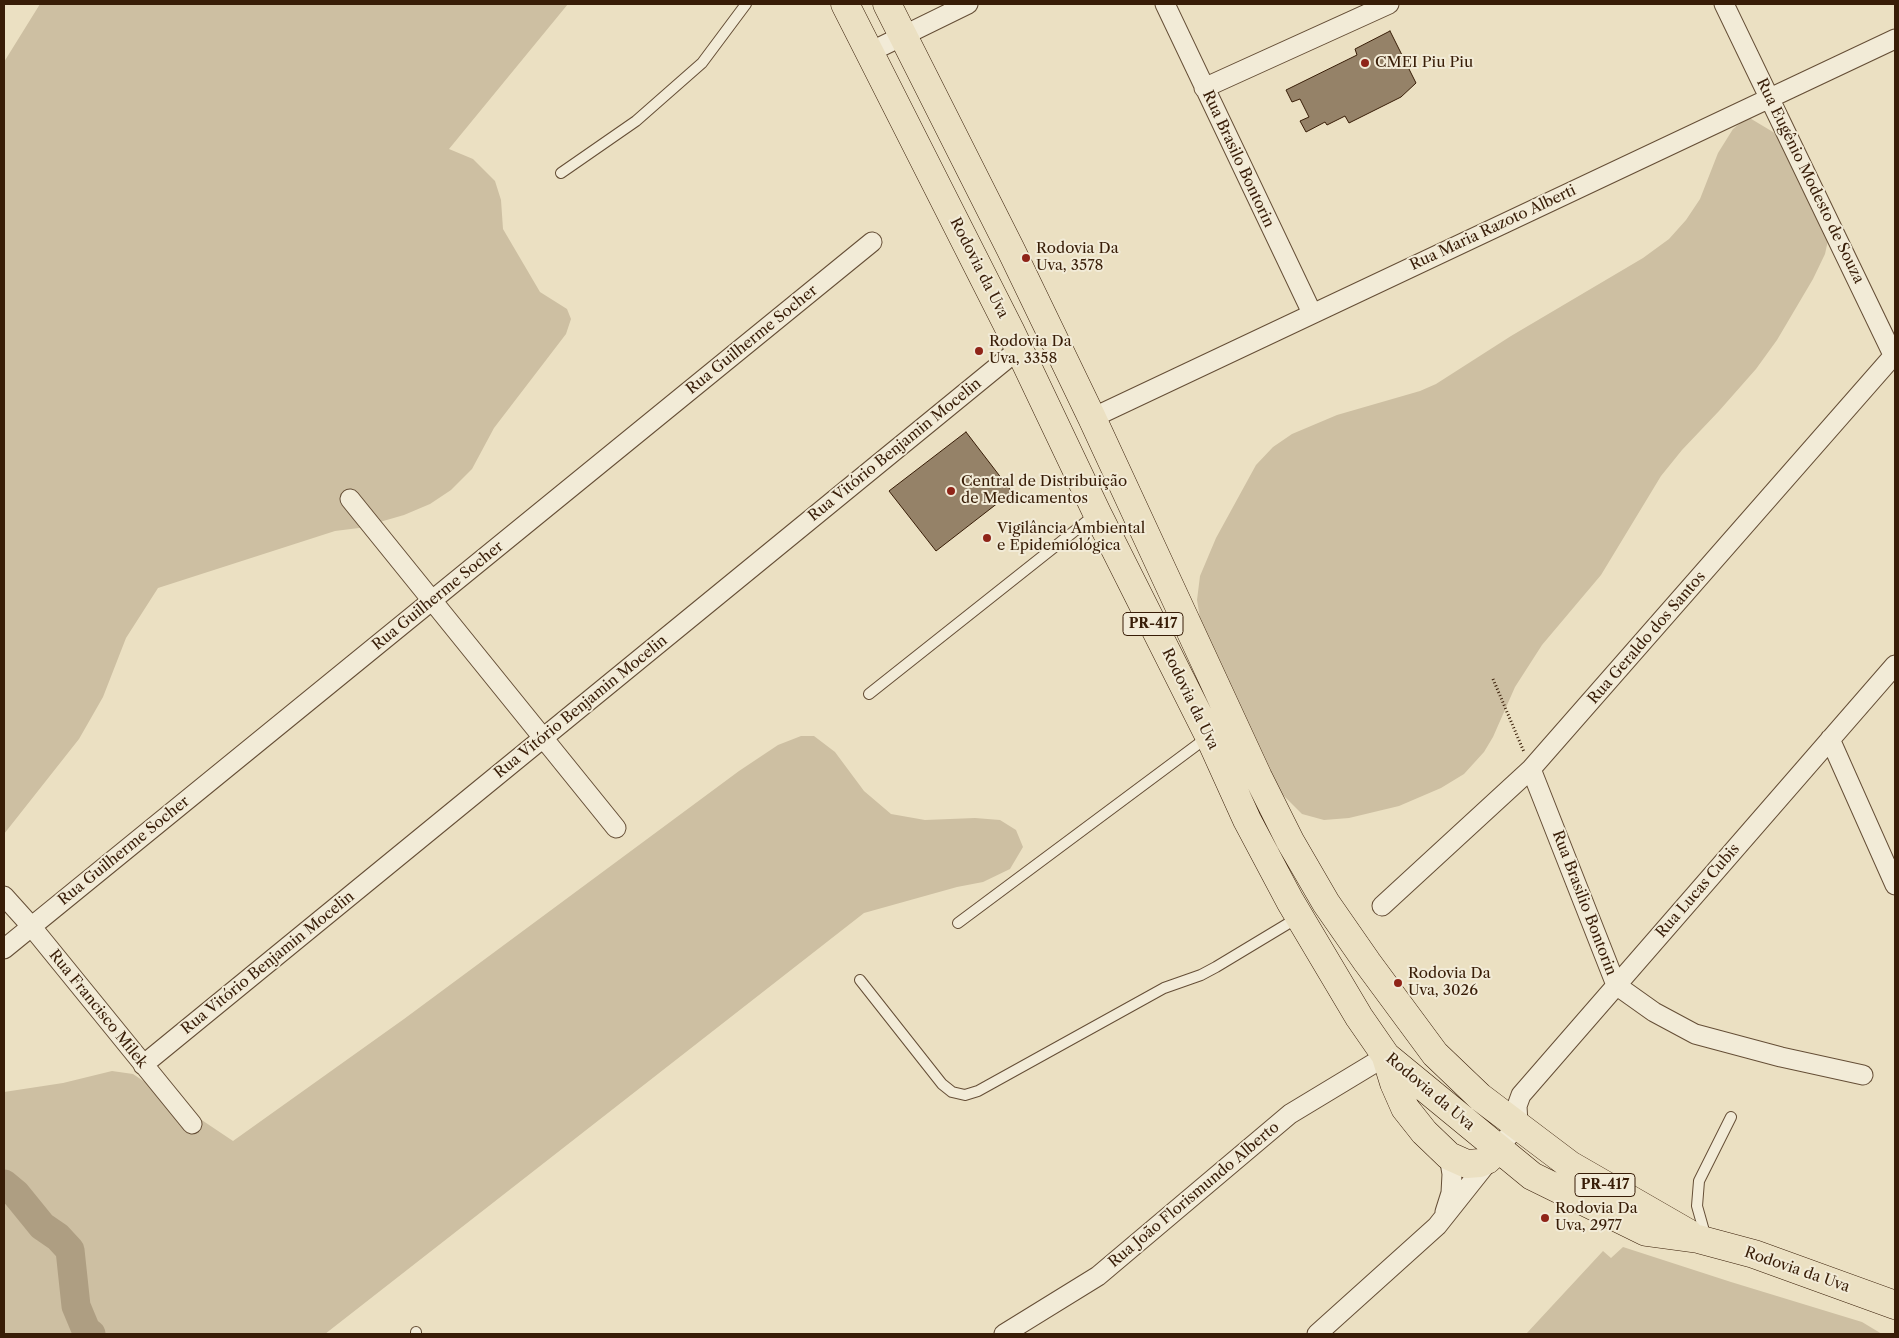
<!DOCTYPE html>
<html>
<head>
<meta charset="utf-8">
<style>
  body { margin:0 }
  #map { position:relative; width:1899px; height:1338px; overflow:hidden; background:#ebe0c2; font-family:"Libre Caslon Text",serif }
  canvas { display:block }
  .frame { position:absolute; inset:0; border:5px solid #381d07; pointer-events:none }
</style>
</head>
<body>
<div id="map">
<canvas width="1899" height="1338"></canvas>
<div class="frame"></div>
</div>
<script>
const context = document.querySelector('canvas').getContext('2d');
context.lineJoin = 'round';
function fillPath(path, color) {
  context.fillStyle = color;
  context.fill(path, 'evenodd');
}
function shape(rows) {
  const path = new Path2D();
  for (const r of rows) {
    path.moveTo(r[0], r[1]);
    for (let i = 2; i < r.length; i += 2) path.lineTo(r[i], r[i + 1]);
  }
  return path;
}
function stroke(path, color, width, dash) {
  context.strokeStyle = color;
  context.lineWidth = width;
  context.lineCap = dash ? 'butt' : 'round';
  context.setLineDash(dash || []);
  context.stroke(path);
}
function label(font, color, halo, rows, align = 'center') {
  context.font = font + ' "Libre Caslon Text",serif';
  context.lineWidth = 4;
  context.setLineDash([]);
  context.textBaseline = 'middle';
  context.strokeStyle = halo;
  context.fillStyle = color;
  for (const [text, x, y, turn = 0] of rows) {
    context.save();
    context.translate(x, y);
    context.rotate((+turn || 0) * Math.PI / 180);
    context.textAlign = isNaN(turn) ? turn : align;
    if (halo) context.strokeText(text, 0, 0);
    context.fillText(text, 0, 0);
    context.restore();
  }
}
const green = shape([
  [40,4,568,4,449,149,473,159,495,181,501,200,503,229,540,292,567,309,571,319,566,334,494,428,472,469,451,490,430,504,404,515,359,528,335,531,158,588,126,638,103,697,79,739,4,834,4,62],
  [1748,117,1773,132,1793,148,1813,170,1824,189,1831,227,1825,254,1813,279,1777,340,1756,369,1719,411,1682,450,1661,476,1601,575,1542,645,1515,687,1493,737,1484,752,1464,774,1441,788,1399,806,1349,818,1324,820,1302,814,1278,790,1215,657,1200,618,1197,600,1200,576,1216,538,1256,465,1273,447,1292,434,1337,415,1420,391,1436,384,1511,336,1643,258,1669,239,1686,220,1700,199,1718,153,1733,129],
  [801,736,814,736,835,752,864,791,891,814,925,820,975,818,1000,820,1016,830,1023,847,1010,869,983,882,957,887,864,913,325,1334,4,1334,4,1092,63,1083,112,1071,133,1074,233,1141,404,1019,739,771,778,745],
  [1623,1247,1731,1282,1862,1322,1882,1334,1526,1334,1603,1251,1611,1258]
]);
const river = shape([
  [4,1184,16,1194,42,1226,58,1237,70,1250,76,1306,86,1330,91,1334]
]);
const building = shape([
  [1390,31,1416,83,1401,97,1349,123,1345,116,1327,125,1325,122,1306,132,1300,121,1309,117,1300,99,1292,102,1286,90,1357,55,1355,49,1390,31],
  [966,432,1012,492,936,551,889,491,966,432]
]);
const path = shape([
  [1493,679,1524,752]
]);
const service = shape([
  [561,173,636,121,702,63,746,4],
  [869,694,1096,514],
  [958,923,1209,736],
  [860,980,942,1084,952,1092,965,1095,978,1091,1164,988,1201,975,1216,967,1299,917],
  [1706,1238,1697,1206,1699,1181,1731,1117],
  [416,1334,416,1332]
]);
const minor = shape([
  [1165,4,1312,313],
  [1724,4,1895,359],
  [870,52,968,4],
  [1204,88,1389,4],
  [1092,418,1895,39],
  [350,499,616,828],
  [1830,739,1895,885],
  [1531,769,1616,985,1654,1012,1695,1034,1781,1057,1863,1075],
  [4,896,31,926,192,1124],
  [1382,906,1531,769,1895,354],
  [4,949,872,242],
  [143,1065,1019,349],
  [1445,1212,1451,1193,1452,1174,1449,1156],
  [1004,1334,1098,1276,1290,1114,1386,1056],
  [1317,1334,1437,1226,1518,1124,1517,1106,1521,1095,1895,665]
]);
const primary = shape([
  [845,4,1010,330,1097,513,1209,736,1247,820,1290,901,1359,1017,1386,1056,1532,1176,1646,1232,1698,1239,1754,1254,1895,1305],
  [887,4,1011,250,1092,418,1258,777,1290,841,1326,903,1367,962,1435,1054,1480,1097,1570,1165,1688,1233],
  [1386,1057,1394,1083,1405,1108,1424,1132,1449,1156,1467,1164,1480,1163,1487,1160,1498,1149]
]);
const markers = [
  [1365,63,5,"#8f2418"],
  [1026,258,5,"#8f2418"],
  [979,351,5,"#8f2418"],
  [951,491,5,"#8f2418"],
  [987,538,5,"#8f2418"],
  [1398,983,5,"#8f2418"],
  [1545,1218,5,"#8f2418"]
];
const shields = [
  [1153,624,60],
  [1605,1185,60]
];
const shieldNames = [
  ["PR-417",1153,624],
  ["PR-417",1605,1185]
];
const poiNames = [
  ["CMEI Piu Piu",1375,63],
  ["Rodovia Da",1036,249],
  ["Uva, 3578",1036,266],
  ["Rodovia Da",989,342],
  ["Uva, 3358",989,359],
  ["Central de Distribuição",961,482],
  ["de Medicamentos",961,499],
  ["Vigilância Ambiental",997,529],
  ["e Epidemiológica",997,546],
  ["Rodovia Da",1408,974],
  ["Uva, 3026",1408,991],
  ["Rodovia Da",1555,1209],
  ["Uva, 2977",1555,1226]
];
const streetNames = [
  ["Rua Brasilo Bontorin",1238,159,65],
  ["Rua Eugênio Modesto de Souza",1810,181,64],
  ["Rua Maria Razoto Alberti",1493,228,-25],
  ["Rodovia da Uva",979,268,63],
  ["Rua Guilherme Socher",752,340,-39],
  ["Rua Vitório Benjamin Mocelin",895,450,-39],
  ["Rua Guilherme Socher",438,596,-39],
  ["Rua Geraldo dos Santos",1647,638,-49],
  ["Rodovia da Uva",1190,699,64],
  ["Rua Vitório Benjamin Mocelin",581,707,-39],
  ["Rua Guilherme Socher",124,851,-39],
  ["Rua Lucas Cubis",1698,891,-49],
  ["Rua Brasilio Bontorin",1584,903,69],
  ["Rua Vitório Benjamin Mocelin",268,963,-39],
  ["Rua Francisco Milek",98,1009,51],
  ["Rodovia da Uva",1430,1092,40],
  ["Rua João Florismundo Alberto",1194,1195,-40],
  ["Rodovia da Uva",1797,1270,19]
];
fillPath(green, '#cdbfa2');
stroke(river, '#ae9e82', 29);
fillPath(building, '#958268');
stroke(building, '#381d07', 1);
stroke(service, '#654e36', 12);
stroke(minor, '#654e36', 21);
stroke(primary, '#381d07', 29);
stroke(path, '#381d07', 3, [1, 2.5]);
stroke(service, '#f2ebd7', 10);
stroke(minor, '#f2ebd7', 19);
stroke(primary, '#ebe0c2', 28);
for (const [x, y, r, color] of markers) {
  const dot = new Path2D();
  dot.arc(x, y, r, 0, 2 * Math.PI);
  context.fillStyle = color;
  context.fill(dot);
  stroke(dot, '#f2ebd7', 2);
}
for (const [x, y, w] of shields) {
  const box = new Path2D();
  box.roundRect(x - w / 2, y - 11.5, w, 23, 4);
  context.fillStyle = '#f2ebd7';
  context.fill(box);
  stroke(box, '#381d07', 1);
}
label('bold 14px', '#381d07', null, shieldNames);
label('15px', '#381d07', '#f2ebd7', poiNames, 'left');
label('15px', '#381d07', '#f2ebd7', streetNames);
</script>
</body>
</html>
